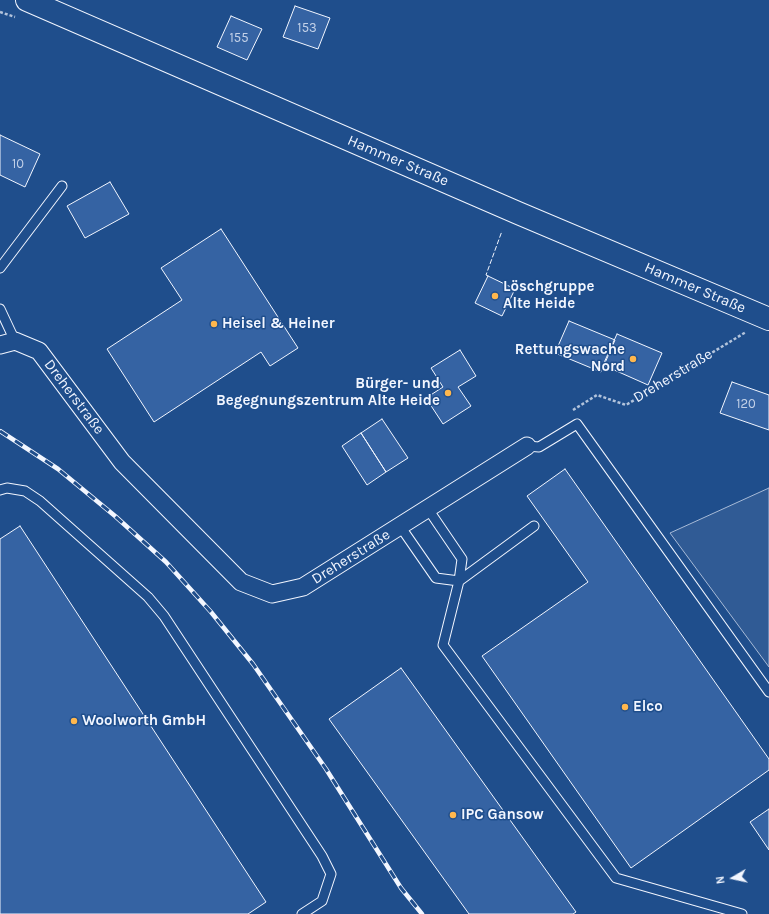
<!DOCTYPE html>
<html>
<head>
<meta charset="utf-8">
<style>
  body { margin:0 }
  #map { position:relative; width:769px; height:914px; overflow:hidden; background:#1f4e8c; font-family:Karla,sans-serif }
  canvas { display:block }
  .north { position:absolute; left:713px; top:858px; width:40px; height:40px; -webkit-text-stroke:3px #1f4e8c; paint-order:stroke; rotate:261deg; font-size:11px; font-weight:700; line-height:16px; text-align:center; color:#f2f6ff }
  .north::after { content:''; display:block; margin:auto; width:14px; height:18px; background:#f2f6ff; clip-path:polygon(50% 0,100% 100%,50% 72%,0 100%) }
</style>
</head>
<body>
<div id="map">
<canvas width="769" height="914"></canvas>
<div class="north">N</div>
</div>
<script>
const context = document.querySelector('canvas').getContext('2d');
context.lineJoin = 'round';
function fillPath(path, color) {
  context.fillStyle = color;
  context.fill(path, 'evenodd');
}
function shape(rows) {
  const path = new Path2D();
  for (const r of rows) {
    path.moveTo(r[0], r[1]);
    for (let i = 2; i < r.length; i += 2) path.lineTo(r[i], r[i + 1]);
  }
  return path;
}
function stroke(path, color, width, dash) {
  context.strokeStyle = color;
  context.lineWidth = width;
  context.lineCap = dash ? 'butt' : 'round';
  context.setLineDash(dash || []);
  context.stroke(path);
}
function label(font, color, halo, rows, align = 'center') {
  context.font = font + ' Karla,sans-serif';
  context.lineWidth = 3;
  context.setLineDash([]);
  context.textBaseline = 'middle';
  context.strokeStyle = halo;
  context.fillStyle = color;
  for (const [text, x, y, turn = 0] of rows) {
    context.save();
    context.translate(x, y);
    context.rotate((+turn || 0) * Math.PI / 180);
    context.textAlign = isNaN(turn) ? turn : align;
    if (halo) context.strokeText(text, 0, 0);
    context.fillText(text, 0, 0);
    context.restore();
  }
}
const built = shape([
  [769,488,769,667,670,533,769,488]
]);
const building = shape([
  [295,6,330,18,318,49,283,37,295,6],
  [231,16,262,29,247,60,217,47,231,16],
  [0,135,40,154,25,187,0,175,0,135],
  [110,182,129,214,85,238,67,206,110,182],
  [221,229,298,348,270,366,261,352,154,422,107,349,182,300,161,268,221,229],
  [488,276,515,289,502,316,475,303,488,276],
  [569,321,615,340,601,372,555,353,569,321],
  [617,334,662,353,648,385,603,365,617,334],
  [460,350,476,376,458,387,471,406,443,424,426,398,443,387,431,368,460,350],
  [732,382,769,395,769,430,720,413,732,382],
  [382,419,408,458,386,472,361,433,382,419],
  [361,433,386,472,367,485,342,446,361,433],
  [565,469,769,759,769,770,631,868,482,656,588,582,527,496,565,469],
  [20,526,266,902,248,914,0,914,0,539,20,526],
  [401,668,576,912,573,914,469,914,329,719,401,668],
  [769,809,769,850,750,822,769,809]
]);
const path = shape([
  [0,12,15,17],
  [573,410,597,395,626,405,746,332]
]);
const service = shape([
  [0,268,62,186],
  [0,309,15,341],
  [527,446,539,447,577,424,769,692],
  [0,490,7,488,25,491,40,501,148,597,164,616,322,856,331,874,322,901,302,914],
  [400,526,436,578,459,581,462,559,428,509],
  [534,526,459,581,443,645,616,878,742,914]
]);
const minor = shape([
  [0,345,15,341,39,351,122,462,241,582,272,594,303,587,527,446]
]);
const secondary = shape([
  [27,0,518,213,769,319]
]);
const rail = shape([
  [0,431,58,469,115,516,166,562,211,612,253,664,326,769,401,888,422,914]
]);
const fence = shape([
  [488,276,486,275,502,231]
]);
const markers = [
  [495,296,4,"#ffb74d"],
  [214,324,4,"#ffb74d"],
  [633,359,4,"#ffb74d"],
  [448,393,4,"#ffb74d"],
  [625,707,4,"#ffb74d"],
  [74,721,4,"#ffb74d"],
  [453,815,4,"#ffb74d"]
];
const numberNames = [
  ["153",307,28],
  ["155",239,38],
  ["10",18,164],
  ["120",746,404]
];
const streetNames = [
  ["Hammer Straße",398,161,23],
  ["Hammer Straße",695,288,23],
  ["Dreherstraße",673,376,-31],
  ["Dreherstraße",74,397,53],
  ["Dreherstraße",351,557,-32]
];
const poiNames = [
  ["Löschgruppe",503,287],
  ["Alte Heide",503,304],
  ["Heisel & Heiner",222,324],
  ["Rettungswache",625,350,"right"],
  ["Nord",625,367,"right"],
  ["Bürger- und",440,384,"right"],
  ["Begegnungszentrum Alte Heide",440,401,"right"],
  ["Elco",633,707],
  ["Woolworth GmbH",82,721],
  ["IPC Gansow",461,815]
];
fillPath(built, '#305b95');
stroke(built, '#a8bbd7', 1);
fillPath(building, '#3563a3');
stroke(building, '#f2f6ff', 1);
stroke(service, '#f2f6ff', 11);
stroke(minor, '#f2f6ff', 19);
stroke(secondary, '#f2f6ff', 24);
stroke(path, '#b3c4dc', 2.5, [3, 2]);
stroke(service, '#1f4e8c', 9);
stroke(minor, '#1f4e8c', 17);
stroke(secondary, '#1f4e8c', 22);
stroke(rail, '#f2f6ff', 4.5);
stroke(rail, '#1f4e8c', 3, [9]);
stroke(fence, '#f2f6ff', 1, [5, 2]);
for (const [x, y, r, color] of markers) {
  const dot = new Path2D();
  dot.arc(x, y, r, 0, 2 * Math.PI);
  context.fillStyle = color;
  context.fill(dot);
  stroke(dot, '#1f4e8c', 1.5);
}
label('13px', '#c3d1e8', null, numberNames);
label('15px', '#f2f6ff', '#1f4e8c', streetNames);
label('bold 15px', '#f2f6ff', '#1f4e8c', poiNames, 'left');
</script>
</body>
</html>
